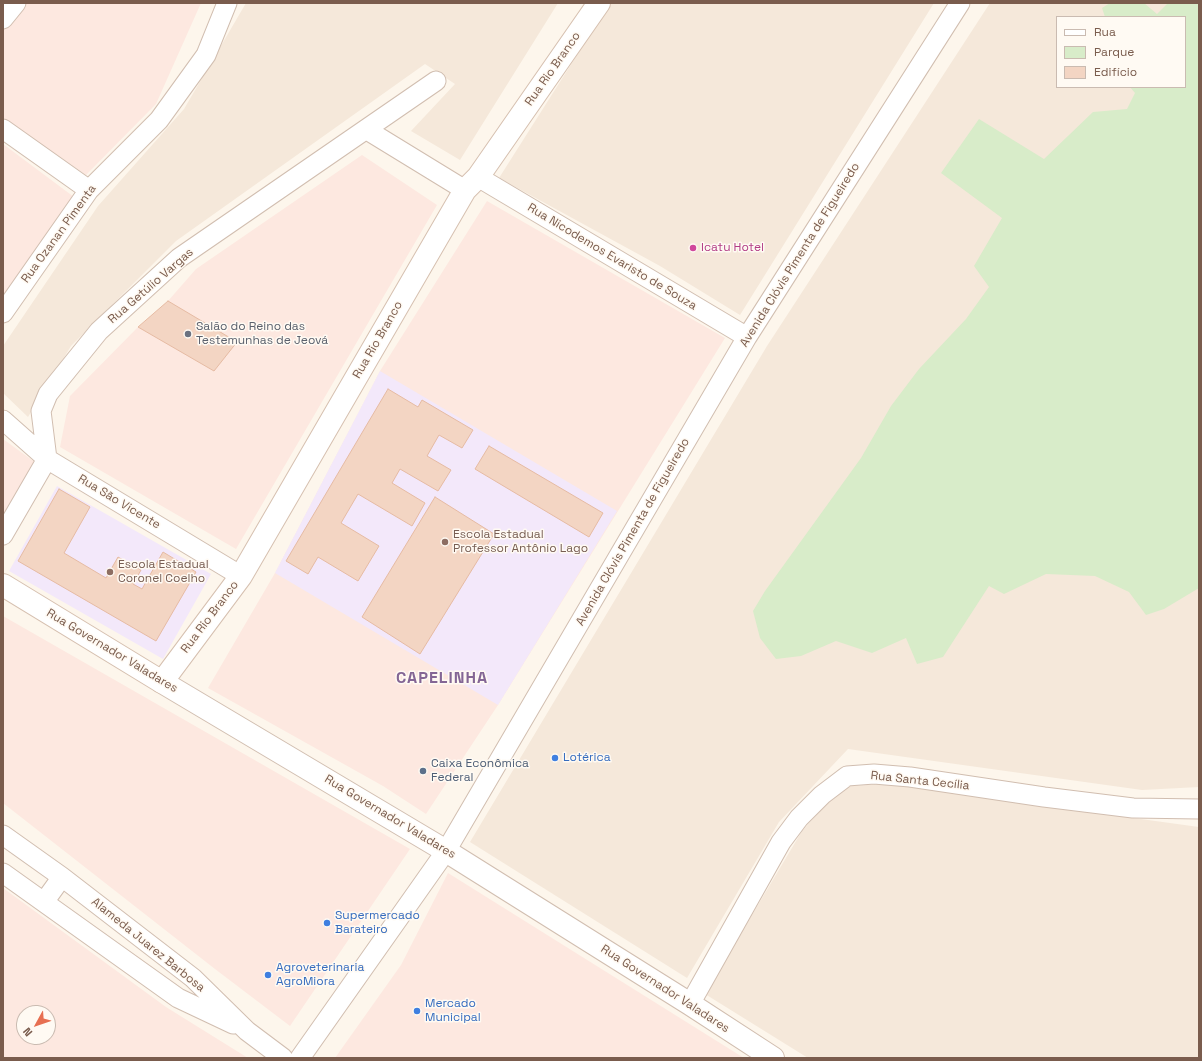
<!DOCTYPE html>
<html>
<head>
<meta charset="utf-8">
<style>
  body { margin:0 }
  #map { position:relative; width:1202px; height:1061px; overflow:hidden; background:#fdf6ec; font-family:"Space Grotesk",sans-serif }
  canvas { display:block }
  .frame { position:absolute; inset:0; border:4px solid #7a5c4d; pointer-events:none }
  .legend { position:absolute; left:1056px; top:16px; width:130px; height:72px; box-sizing:border-box; background:#fffaf3; border:1px solid #cabbb1; margin:0; padding:5px 7px; list-style:none; font-size:12px; color:#7a5c4d }
  .legend li { display:flex; align-items:center; gap:8px; height:20px }
  .legend b { width:20px; border:1px solid #cabbb1 }
  .north { position:absolute; left:16px; top:1005px; width:40px; height:40px; box-sizing:border-box; background:#fffaf3; border:1px solid #cabbb1; border-radius:50%; rotate:230deg; font-size:11px; font-weight:700; line-height:16px; text-align:center; color:#7a5c4d }
  .north::after { content:''; display:block; margin:auto; width:14px; height:18px; background:#e76f51; clip-path:polygon(50% 0,100% 100%,50% 72%,0 100%) }
</style>
</head>
<body>
<div id="map">
<canvas width="1202" height="1061"></canvas>
<div class="frame"></div>
<ul class="legend">
<li><b style="height:5px;background:#fff"></b>Rua</li>
<li><b style="height:11px;background:#d8ecc9"></b>Parque</li>
<li><b style="height:11px;background:#f3d5c3"></b>Edifício</li>
</ul>
<div class="north">N</div>
</div>
<script>
const context = document.querySelector('canvas').getContext('2d');
context.lineJoin = 'round';
function fillPath(path, color) {
  context.fillStyle = color;
  context.fill(path, 'evenodd');
}
function shape(rows) {
  const path = new Path2D();
  for (const r of rows) {
    path.moveTo(r[0], r[1]);
    for (let i = 2; i < r.length; i += 2) path.lineTo(r[i], r[i + 1]);
  }
  return path;
}
function stroke(path, color, width, dash) {
  context.strokeStyle = color;
  context.lineWidth = width;
  context.lineCap = dash ? 'butt' : 'round';
  context.setLineDash(dash || []);
  context.stroke(path);
}
function label(font, color, halo, rows, align = 'center') {
  context.font = font + ' "Space Grotesk",sans-serif';
  context.lineWidth = 3;
  context.setLineDash([]);
  context.textBaseline = 'middle';
  context.strokeStyle = halo;
  context.fillStyle = color;
  for (const [text, x, y, turn = 0] of rows) {
    context.save();
    context.translate(x, y);
    context.rotate((+turn || 0) * Math.PI / 180);
    context.textAlign = isNaN(turn) ? turn : align;
    if (halo) context.strokeText(text, 0, 0);
    context.fillText(text, 0, 0);
    context.restore();
  }
}
const residential = shape([
  [246,3,558,3,460,160,411,131,455,84,425,64,176,241,71,346,28,417,3,393,3,346,98,206,184,109],
  [610,3,934,3,740,315,660,266,499,178],
  [990,3,1199,3,1199,787,1142,790,848,749,779,822,687,978,470,842,767,346],
  [1057,17,1185,17,1185,87,1057,87],
  [886,784,1199,827,1199,1058,808,1058,705,994,802,831,832,798,849,786]
]);
const commercial = shape([
  [23,3,201,3,156,104,86,175,3,118,3,30],
  [3,144,74,197,3,300],
  [362,155,437,205,236,549,60,447,70,396,138,327,168,301,196,269],
  [487,201,725,338,498,705,426,814,383,786,208,688,275,573,380,371],
  [3,439,36,463,3,516],
  [3,616,410,849,290,1026,215,969,3,803],
  [448,873,744,1058,335,1058,401,965],
  [3,888,166,1007,248,1058,3,1058],
  [24,1013,48,1013,48,1037,24,1037]
]);
const education = shape([
  [380,371,617,511,498,705,275,573],
  [57,486,211,574,163,659,9,571]
]);
const green = shape([
  [1110,3,1144,3,1157,14,1168,3,1199,3,1199,588,1164,609,1146,615,1129,592,1095,576,1046,574,1004,594,989,586,943,657,917,664,906,638,872,653,836,641,801,656,776,659,760,638,753,611,765,591,861,458,891,406,919,369,966,319,989,287,974,266,1002,218,941,173,979,119,1044,159,1093,112,1127,109,1135,93,1130,87,1185,87,1185,17,1105,17,1102,8]
]);
const building = shape([
  [168,301,237,342,214,371,138,327,168,301],
  [388,389,418,407,422,400,473,430,462,448,439,435,427,456,451,470,438,491,400,469,392,483,425,503,412,526,358,494,341,523,379,546,358,581,318,557,308,574,286,561,388,389],
  [489,446,603,513,589,537,475,469,489,446],
  [59,489,90,507,64,553,106,578,118,557,141,570,133,584,142,589,163,552,196,572,156,641,18,561,59,489],
  [435,497,494,534,420,654,362,617,435,497]
]);
const minor = shape([
  [3,19,16,3],
  [3,129,89,190],
  [367,130,465,190],
  [478,177,747,337],
  [3,313,89,190,159,120,206,55,227,3],
  [3,420,47,459,241,576],
  [3,535,47,459,41,411,48,394,99,331,179,258,436,81],
  [3,835,62,877,193,978,247,1031,283,1058],
  [3,873,178,998,233,1024],
  [44,902,62,877],
  [690,1004,781,842,799,818,822,795,847,776,874,774,910,777,1044,797,1133,808,1199,809],
  [300,1058,446,851,747,337,960,3]
]);
const tertiary = shape([
  [162,682,446,851,690,1004,773,1058]
]);
const secondary = shape([
  [3,585,162,682,241,576,465,190,478,177,599,3]
]);
const markers = [
  [693,248,4,"#d1479c"],
  [188,334,4,"#6b7280"],
  [445,542,4,"#8d6e63"],
  [110,572,4,"#8d6e63"],
  [555,758,4,"#3f7fe0"],
  [423,771,4,"#5c6f8a"],
  [327,923,4,"#3f7fe0"],
  [268,975,4,"#3f7fe0"],
  [417,1011,4,"#3f7fe0"]
];
const streetNames = [
  ["Rua Rio Branco",553,69,-55],
  ["Rua Ozanan Pimenta",59,234,-54],
  ["Avenida Clóvis Pimenta de Figueiredo",800,255,-58],
  ["Rua Nicodemos Evaristo de Souza",612,257,31],
  ["Rua Getúlio Vargas",151,286,-41],
  ["Rua Rio Branco",378,340,-60],
  ["Rua São Vicente",119,502,31],
  ["Avenida Clóvis Pimenta de Figueiredo",633,532,-60],
  ["Rua Rio Branco",210,617,-53],
  ["Rua Governador Valadares",112,651,31],
  ["Rua Santa Cecília",920,781,6],
  ["Rua Governador Valadares",390,817,31],
  ["Alameda Juarez Barbosa",148,945,39],
  ["Rua Governador Valadares",665,989,33]
];
const hotelNames = [
  ["Icatu Hotel",701,248]
];
const worshipNames = [
  ["Salão do Reino das",196,327],
  ["Testemunhas de Jeová",196,341]
];
const educationNames = [
  ["Escola Estadual",453,535],
  ["Professor Antônio Lago",453,549],
  ["Escola Estadual",118,565],
  ["Coronel Coelho",118,579]
];
const shopNames = [
  ["Lotérica",563,758],
  ["Supermercado",335,916],
  ["Barateiro",335,930],
  ["Agroveterinaria",276,968],
  ["AgroMiora",276,982],
  ["Mercado",425,1004],
  ["Municipal",425,1018]
];
const serviceNames = [
  ["Caixa Econômica",431,764],
  ["Federal",431,778]
];
const districtNames = [
  ["CAPELINHA",442,679]
];
fillPath(residential, '#f5e8da');
fillPath(commercial, '#fde8e0');
fillPath(education, '#f3e8fa');
fillPath(green, '#d8ecc9');
fillPath(building, '#f3d5c3');
stroke(building, '#e6bba3', 1);
stroke(minor, '#d1beb0', 21);
stroke(tertiary, '#d1beb0', 24);
stroke(secondary, '#d6c0b0', 24);
stroke(minor, '#fff', 19);
stroke(tertiary, '#fff', 22);
stroke(secondary, '#fff', 22);
for (const [x, y, r, color] of markers) {
  const dot = new Path2D();
  dot.arc(x, y, r, 0, 2 * Math.PI);
  context.fillStyle = color;
  context.fill(dot);
  stroke(dot, '#fffaf3', 1.5);
}
label('12px', '#7a5c4d', '#fffaf3', streetNames);
label('12px', '#b23c85', '#fffaf3', hotelNames, 'left');
label('12px', '#5b616d', '#fffaf3', worshipNames, 'left');
label('12px', '#785e54', '#fffaf3', educationNames, 'left');
label('12px', '#366cbe', '#fffaf3', shopNames, 'left');
label('12px', '#4e5e75', '#fffaf3', serviceNames, 'left');
context.letterSpacing = '1px';
label('bold 16px', '#846695', '#fffaf3', districtNames);
context.letterSpacing = '0px';
</script>
</body>
</html>
